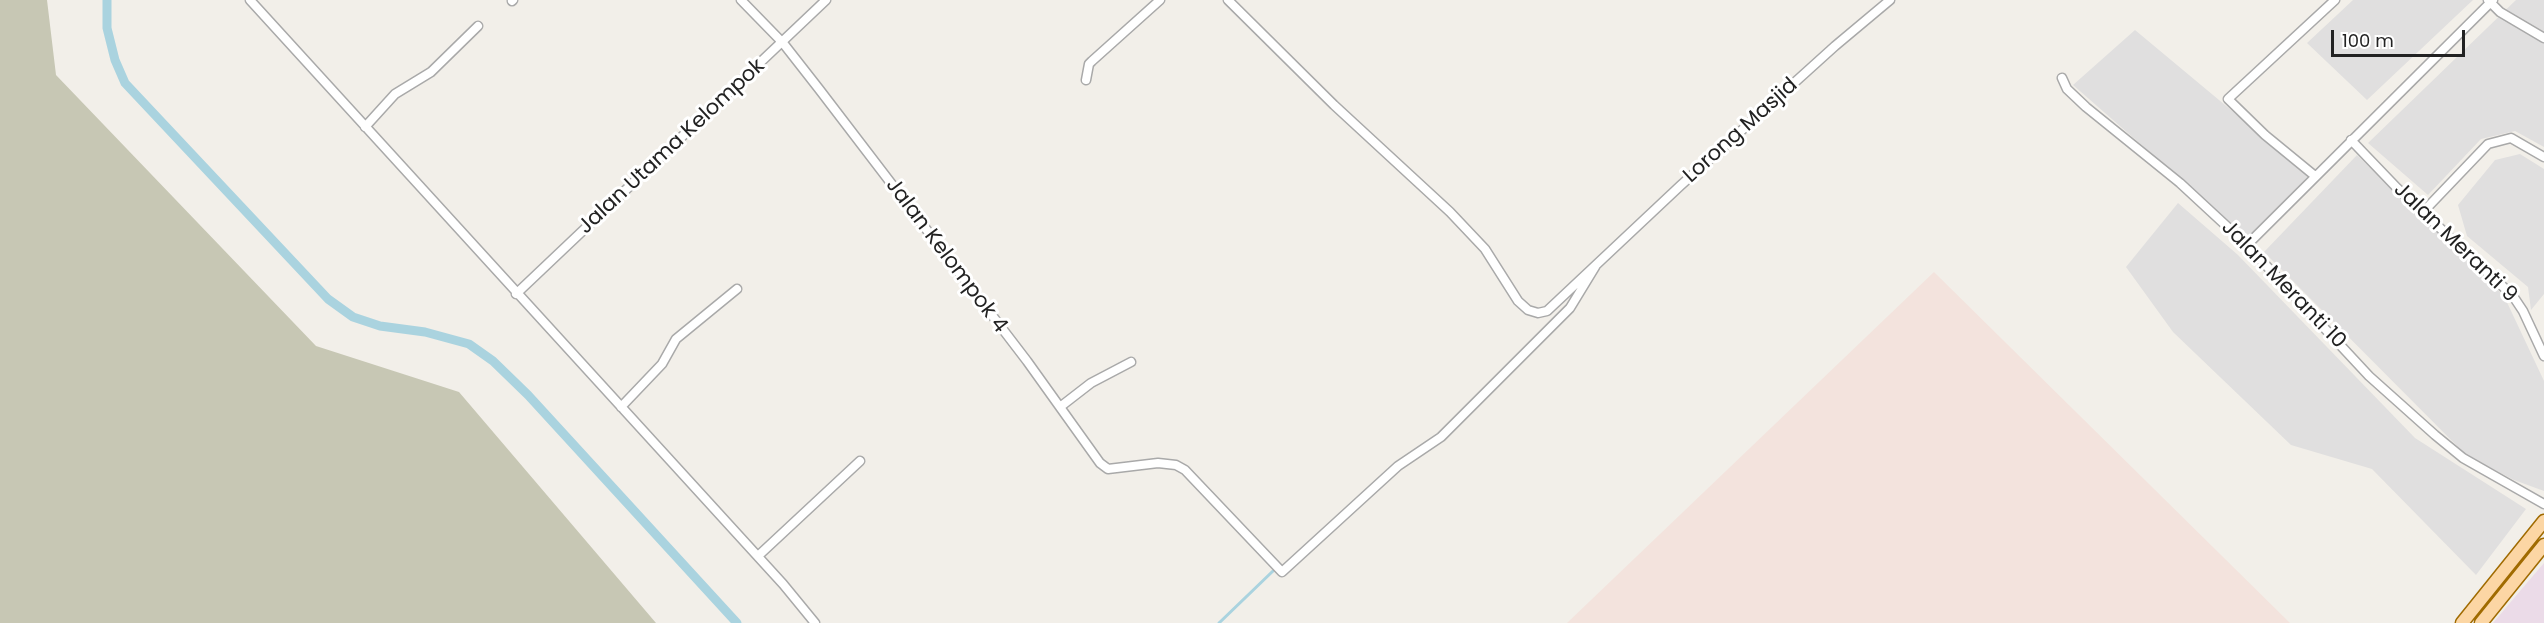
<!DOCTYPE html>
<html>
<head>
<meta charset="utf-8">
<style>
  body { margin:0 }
  #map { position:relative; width:2544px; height:623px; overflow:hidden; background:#f2efe9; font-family:Poppins,sans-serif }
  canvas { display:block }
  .scale { position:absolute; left:2331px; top:30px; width:134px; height:27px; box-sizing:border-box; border:3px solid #222; border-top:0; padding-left:8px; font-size:18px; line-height:21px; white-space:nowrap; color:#222; -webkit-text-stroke:4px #fff; paint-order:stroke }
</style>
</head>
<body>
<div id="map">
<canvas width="2544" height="623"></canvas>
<div class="scale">100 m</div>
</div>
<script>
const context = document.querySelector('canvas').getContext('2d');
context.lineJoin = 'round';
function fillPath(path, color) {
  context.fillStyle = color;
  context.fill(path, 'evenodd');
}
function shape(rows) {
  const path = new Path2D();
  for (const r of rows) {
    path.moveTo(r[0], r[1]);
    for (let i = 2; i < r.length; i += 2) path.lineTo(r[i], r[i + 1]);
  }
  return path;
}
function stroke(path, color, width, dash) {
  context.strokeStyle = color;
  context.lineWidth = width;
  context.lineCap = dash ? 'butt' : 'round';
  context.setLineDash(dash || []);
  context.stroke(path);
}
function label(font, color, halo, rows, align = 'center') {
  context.font = font + ' Poppins,sans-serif';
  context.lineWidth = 6;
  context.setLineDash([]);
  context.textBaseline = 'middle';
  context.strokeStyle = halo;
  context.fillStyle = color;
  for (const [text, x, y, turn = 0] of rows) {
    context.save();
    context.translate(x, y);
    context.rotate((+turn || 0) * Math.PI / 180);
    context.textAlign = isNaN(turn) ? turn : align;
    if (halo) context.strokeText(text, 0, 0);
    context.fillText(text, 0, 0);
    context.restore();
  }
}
const residential = shape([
  [2353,0,2473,0,2367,100,2307,43],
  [2516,0,2544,0,2544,147,2515,131,2481,139,2428,195,2368,143],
  [2135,30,2309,175,2272,216,2248,238,2073,85],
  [2520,154,2544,169,2544,294,2531,310,2528,287,2467,236,2458,205,2495,160],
  [2357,155,2504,296,2544,381,2544,491,2514,480,2466,455,2264,252],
  [2178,203,2238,255,2415,438,2526,509,2476,575,2372,469,2291,445,2173,332,2126,267]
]);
const industrial = shape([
  [2544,563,2544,623,2493,623,2520,591]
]);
const military = shape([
  [1934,272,2290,623,1567,623]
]);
const construction = shape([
  [0,0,47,0,56,75,316,346,459,392,656,623,0,623]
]);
const stream = shape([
  [1219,623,1273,571]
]);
const canal = shape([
  [107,0,107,28,115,60,125,83,328,299,353,317,380,326,425,332,469,344,493,361,528,395,737,623]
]);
const street = shape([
  [250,0,783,584,815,623],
  [741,0,783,43,819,89,1027,361,1100,463,1108,469,1158,463,1176,465,1185,470,1282,572,1398,466,1441,437,1570,308,1595,267],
  [1228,0,1334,105,1450,212,1485,249,1518,301,1528,310,1538,313,1547,311,1680,186,1835,46,1890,0],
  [2488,0,2500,12,2544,38],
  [512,1,513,0],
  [2062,78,2067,89,2086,107,2180,183,2247,245,2369,376,2435,435,2463,458,2544,504],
  [1086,80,1089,64,1092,61,1160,0],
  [365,127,395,94,431,72,478,26],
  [2351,140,2397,188,2513,296,2523,311,2544,356],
  [2315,176,2265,135,2228,99,2335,0],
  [2423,212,2488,144,2511,138,2544,157],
  [2247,245,2493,0],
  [516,294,826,0],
  [621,407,662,364,676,339,737,289],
  [1060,407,1091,383,1131,362],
  [758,556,860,461]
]);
const primary = shape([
  [2462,623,2544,521],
  [2481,623,2544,545]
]);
const streetNames = [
  ["Lorong Masjid",1741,131,-42],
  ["Jalan Utama Kelompok",672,147,-43],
  ["Jalan Meranti 9",2455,243,44],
  ["Jalan Kelompok 4",946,256,53],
  ["Jalan Meranti 10",2283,285,46]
];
fillPath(residential, '#e0dfdf');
fillPath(industrial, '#ebdbe8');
fillPath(military, '#f3e3dd');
fillPath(construction, '#c7c7b4');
stroke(stream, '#aad3df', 3);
stroke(canal, '#aad3df', 9);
stroke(street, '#a9a9a9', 11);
stroke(primary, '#a06b00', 15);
stroke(street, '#fff', 8);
stroke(primary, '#fcd6a4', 12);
label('21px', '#222', '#fff', streetNames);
</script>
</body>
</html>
